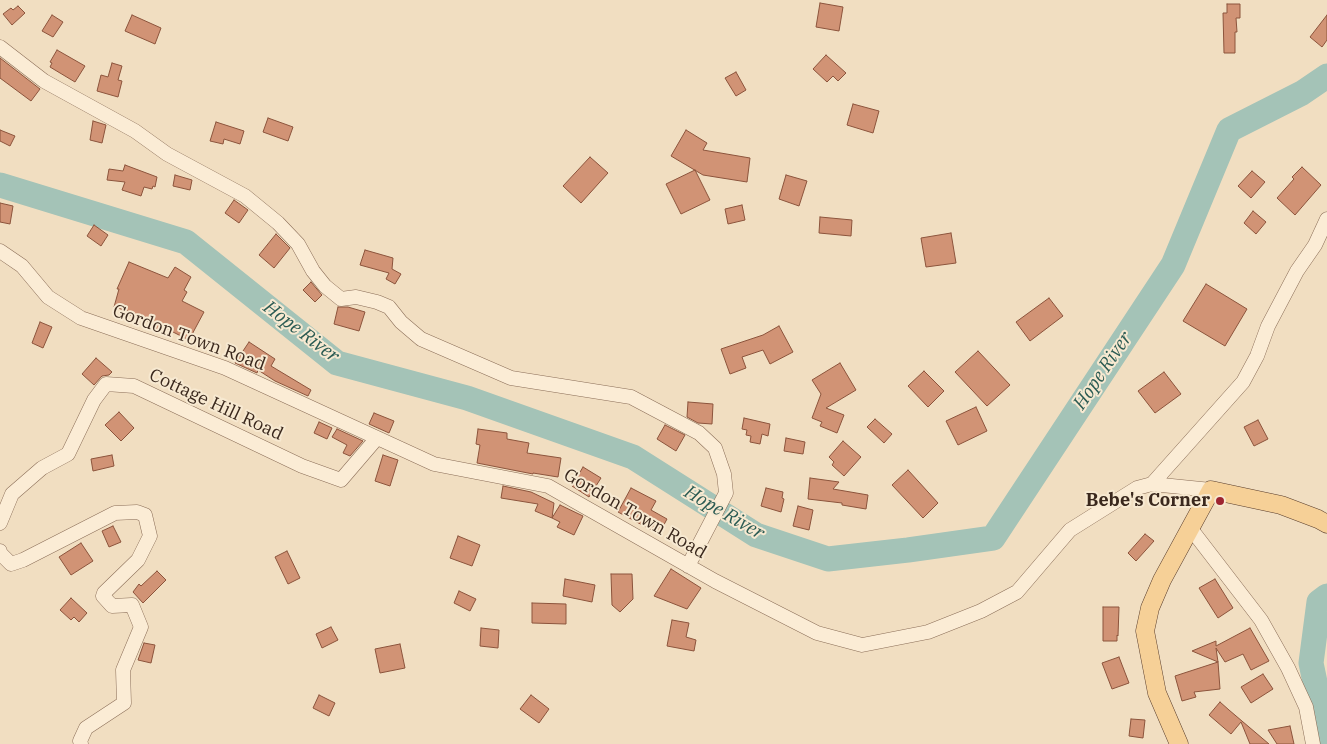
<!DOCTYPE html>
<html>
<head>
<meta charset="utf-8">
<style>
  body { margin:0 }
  canvas { display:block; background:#f1dec1 }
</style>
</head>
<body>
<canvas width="1327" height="744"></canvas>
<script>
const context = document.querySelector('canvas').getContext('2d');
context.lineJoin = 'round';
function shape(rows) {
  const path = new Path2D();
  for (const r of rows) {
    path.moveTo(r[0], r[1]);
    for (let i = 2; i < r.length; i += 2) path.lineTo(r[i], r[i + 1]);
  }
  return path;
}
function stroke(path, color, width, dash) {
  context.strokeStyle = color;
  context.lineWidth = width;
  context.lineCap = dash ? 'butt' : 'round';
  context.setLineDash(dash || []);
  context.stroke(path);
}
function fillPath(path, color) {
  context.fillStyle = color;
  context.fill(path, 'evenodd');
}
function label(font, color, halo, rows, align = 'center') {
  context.font = font + ' "IBM Plex Serif",serif';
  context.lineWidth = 4;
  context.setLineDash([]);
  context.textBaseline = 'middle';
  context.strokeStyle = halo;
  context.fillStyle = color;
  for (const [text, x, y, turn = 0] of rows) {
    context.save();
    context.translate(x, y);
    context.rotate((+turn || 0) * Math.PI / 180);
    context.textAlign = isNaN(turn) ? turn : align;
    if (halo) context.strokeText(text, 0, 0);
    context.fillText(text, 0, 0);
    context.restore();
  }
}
const river = shape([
  [0,185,186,242,337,363,467,398,633,457,756,535,828,559,908,550,993,538,1173,265,1229,130,1302,93,1327,76],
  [1327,596,1319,602,1311,663,1327,740]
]);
const building = shape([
  [820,3,843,7,839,31,816,27,820,3],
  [1227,4,1240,4,1240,18,1236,18,1237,32,1235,32,1235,53,1224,53,1223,13,1227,13,1227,4],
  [18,6,25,13,12,25,3,14,11,8,13,10,18,6],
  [52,15,63,22,53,37,42,31,52,15],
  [132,15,161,28,155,44,125,31,132,15],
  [1327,15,1327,40,1322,47,1310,37,1327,15],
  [57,50,85,66,75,82,50,67,52,63,50,62,57,50],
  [826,55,846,73,838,81,833,76,827,82,813,69,826,55],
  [0,58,40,89,31,101,0,78,0,58],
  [112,63,122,66,118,80,122,81,118,97,97,91,101,75,108,77,112,63],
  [736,72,746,90,736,96,725,78,736,72],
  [853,104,879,111,873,133,847,125,853,104],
  [268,118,293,127,288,141,263,132,268,118],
  [93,121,106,125,102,143,90,140,93,121],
  [216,122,244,131,240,144,224,139,223,144,210,141,216,122],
  [0,130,15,136,10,146,0,141,0,130],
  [686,130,707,143,703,150,750,158,747,182,703,175,671,156,686,130],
  [590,157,608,173,581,203,563,186,590,157],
  [125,165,157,177,155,187,153,186,152,189,144,187,141,196,122,190,125,182,107,180,109,169,123,171,125,165],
  [1302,167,1321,185,1295,215,1277,198,1294,179,1292,177,1302,167],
  [695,170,710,200,681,214,666,184,695,170],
  [1252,171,1265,182,1251,198,1238,186,1252,171],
  [175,175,192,180,190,190,173,186,175,175],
  [786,175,807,181,799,206,779,199,786,175],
  [234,200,248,210,239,223,225,213,234,200],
  [0,203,13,206,10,224,0,222,0,203],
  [742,205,745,220,728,224,725,209,742,205],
  [1253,211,1266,222,1256,234,1244,223,1253,211],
  [820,217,852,220,851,236,819,233,820,217],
  [94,225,108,235,101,246,87,236,94,225],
  [951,233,956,263,926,267,921,238,951,233],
  [276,234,290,248,274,268,259,255,276,234],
  [365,250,393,258,392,269,401,274,395,284,386,279,389,273,360,265,365,250],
  [129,262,168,278,175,267,191,277,184,290,187,292,182,301,204,312,189,340,167,329,165,334,148,325,149,322,127,314,128,311,114,307,119,289,117,289,129,262],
  [311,282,322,295,315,302,303,290,311,282],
  [1206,284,1247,309,1225,346,1183,321,1206,284],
  [1049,298,1063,316,1030,341,1016,322,1049,298],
  [338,307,348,307,365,312,359,331,334,324,338,307],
  [40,322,52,327,43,348,32,343,40,322],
  [779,326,793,352,770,364,763,350,742,357,746,368,730,374,721,349,763,335,779,326],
  [249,342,275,359,271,366,311,390,308,396,275,381,258,370,257,373,235,363,249,342],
  [978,351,1010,385,987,406,955,372,978,351],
  [96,358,112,372,109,375,102,376,94,385,82,374,96,358],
  [840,363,856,390,826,408,844,415,837,433,820,426,822,422,812,418,821,394,812,380,840,363],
  [924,371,944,391,928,407,908,386,924,371],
  [1164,372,1181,394,1155,413,1138,391,1164,372],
  [688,402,713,404,712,424,698,423,687,417,688,402],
  [976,407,987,431,958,445,946,421,976,407],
  [119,412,134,428,121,441,105,425,119,412],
  [374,413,394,421,389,433,369,424,374,413],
  [744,418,770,424,768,436,762,434,760,444,750,442,751,436,746,435,747,430,742,429,744,418],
  [875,419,892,434,884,443,867,427,875,419],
  [1258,420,1268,439,1254,446,1244,427,1258,420],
  [319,422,332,428,327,439,314,433,319,422],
  [665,425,685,435,676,451,657,439,665,425],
  [337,429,363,441,350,456,343,453,347,445,332,437,337,429],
  [478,429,507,433,507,439,529,443,527,453,561,458,558,477,533,473,533,474,477,463,480,445,476,444,478,429],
  [786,438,805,442,803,454,784,451,786,438],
  [843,441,861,457,844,476,832,465,834,462,829,457,843,441],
  [112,455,114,466,93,471,91,459,112,455],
  [383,455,398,460,390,486,375,481,383,455],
  [583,467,601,478,589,497,572,486,583,467],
  [908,470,938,503,923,518,892,485,908,470],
  [810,478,839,482,833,489,868,495,866,509,842,505,842,503,808,499,810,478],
  [503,486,531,492,554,503,552,518,535,511,538,504,501,498,503,486],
  [631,488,656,501,651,510,667,519,659,534,618,512,631,488],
  [766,488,783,492,782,498,784,499,781,512,761,506,766,488],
  [560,505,583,516,574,535,557,527,560,522,552,518,560,505],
  [798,506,813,510,809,530,793,526,798,506],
  [113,526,121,542,109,547,102,531,113,526],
  [1145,534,1154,541,1136,561,1128,553,1145,534],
  [458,536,480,545,472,566,450,558,458,536],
  [81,543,93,561,71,575,59,557,81,543],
  [287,551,300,578,288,584,275,557,287,551],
  [671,569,701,588,687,609,654,596,671,569],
  [157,571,166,580,143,603,133,592,139,584,141,586,157,571],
  [611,574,632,574,633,599,620,612,612,605,611,574],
  [565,579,595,585,592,602,563,596,565,579],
  [1215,579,1233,608,1218,618,1199,588,1215,579],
  [459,591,476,599,470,611,454,603,459,591],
  [71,598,87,613,79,622,74,617,71,620,60,610,71,598],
  [532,603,566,604,566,624,532,623,532,603],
  [1103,607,1119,607,1118,636,1117,635,1117,641,1103,641,1103,607],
  [672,620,689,623,686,637,696,640,694,651,667,646,672,620],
  [331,627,338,640,322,648,316,634,331,627],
  [481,628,499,630,498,648,480,646,481,628],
  [1250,628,1269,661,1251,670,1243,654,1225,662,1216,648,1218,662,1192,651,1216,641,1216,646,1250,628],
  [144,643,155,645,151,663,138,660,144,643],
  [400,644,405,668,380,673,375,649,400,644],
  [1119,657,1129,683,1112,689,1102,663,1119,657],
  [1218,662,1220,689,1194,692,1196,697,1182,701,1175,676,1218,662],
  [1263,674,1273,689,1251,703,1241,687,1263,674],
  [319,695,335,703,329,716,313,708,319,695],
  [531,695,549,709,539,723,520,709,531,695],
  [1220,702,1229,710,1269,744,1250,744,1241,722,1231,734,1209,715,1220,702],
  [1131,719,1145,720,1143,738,1129,736,1131,719],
  [1290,726,1294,744,1277,744,1268,730,1290,726]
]);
const minor = shape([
  [0,47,44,81,135,131,167,154,245,196,278,223,298,244,313,271,325,286,341,299,356,297,377,302,389,307,401,322,421,339,511,378,631,397,699,433,715,448,724,474,726,493,688,566],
  [0,251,22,266,48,297,81,318,225,368,434,464,548,486,715,581,817,633,862,645,928,632,981,611,1017,592,1070,530,1137,488,1152,484,1211,490],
  [1152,484,1243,382,1257,356,1268,326,1297,271,1315,245,1327,219],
  [0,523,12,494,42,468,68,454,94,400,106,384,134,386,302,466,341,480,377,438],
  [1191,529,1261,620,1288,668,1306,707,1313,744],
  [0,551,0,553,11,564,23,560,115,513,137,512,145,515,150,536,138,560,104,593,103,596,112,606,132,605,141,627,123,670,124,703,86,728,80,741,81,744]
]);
const major = shape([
  [1179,744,1157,693,1145,631,1150,608,1162,580,1211,490,1281,505,1318,519,1327,524]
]);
const markers = [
  [1220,501,5,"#9e2430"]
];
const streetNames = [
  ["Gordon Town Road",189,338,20],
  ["Cottage Hill Road",216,405,25],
  ["Gordon Town Road",635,514,30]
];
const poiNames = [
  ["Bebe's Corner",1210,501]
];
const waterNames = [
  ["Hope River",301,332,37],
  ["Hope River",1103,371,-56],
  ["Hope River",724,513,30]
];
stroke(river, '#a4c3b7', 25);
fillPath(building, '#d19375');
stroke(building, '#8c543c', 1);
stroke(minor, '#8b6e58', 15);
stroke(major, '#593d2c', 19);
stroke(minor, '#fbecd5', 14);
stroke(major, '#f6d097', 18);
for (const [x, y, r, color] of markers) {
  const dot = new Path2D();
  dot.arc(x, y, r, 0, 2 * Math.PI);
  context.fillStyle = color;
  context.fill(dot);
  stroke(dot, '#f7e9d1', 2);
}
label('18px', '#3a281d', '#f7e9d1', streetNames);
label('bold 18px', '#3a281d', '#f7e9d1', poiNames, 'right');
label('italic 19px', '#2b5b53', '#f7e9d1', waterNames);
</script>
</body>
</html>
